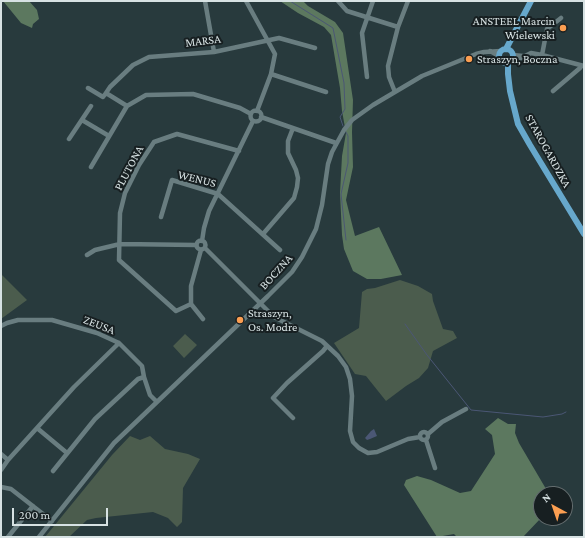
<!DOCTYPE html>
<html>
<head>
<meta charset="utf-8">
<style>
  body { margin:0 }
  #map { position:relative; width:585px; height:538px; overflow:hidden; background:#283a3d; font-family:"Crimson Pro",serif }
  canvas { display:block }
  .frame { position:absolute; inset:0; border:2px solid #d7e2e3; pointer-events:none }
  .north { position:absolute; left:533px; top:486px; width:40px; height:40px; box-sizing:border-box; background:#171f21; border:1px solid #646d6f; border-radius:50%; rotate:320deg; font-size:11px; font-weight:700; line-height:16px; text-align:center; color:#d7e2e3 }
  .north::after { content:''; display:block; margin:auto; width:14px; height:18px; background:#fb9e51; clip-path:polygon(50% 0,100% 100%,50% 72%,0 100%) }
  .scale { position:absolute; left:12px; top:508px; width:96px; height:18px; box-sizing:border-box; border:2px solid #d7e2e3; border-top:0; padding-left:5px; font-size:12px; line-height:14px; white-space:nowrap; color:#d7e2e3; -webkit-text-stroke:3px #171f21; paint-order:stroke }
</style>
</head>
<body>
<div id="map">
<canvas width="585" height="538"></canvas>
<div class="frame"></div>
<div class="north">N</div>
<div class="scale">200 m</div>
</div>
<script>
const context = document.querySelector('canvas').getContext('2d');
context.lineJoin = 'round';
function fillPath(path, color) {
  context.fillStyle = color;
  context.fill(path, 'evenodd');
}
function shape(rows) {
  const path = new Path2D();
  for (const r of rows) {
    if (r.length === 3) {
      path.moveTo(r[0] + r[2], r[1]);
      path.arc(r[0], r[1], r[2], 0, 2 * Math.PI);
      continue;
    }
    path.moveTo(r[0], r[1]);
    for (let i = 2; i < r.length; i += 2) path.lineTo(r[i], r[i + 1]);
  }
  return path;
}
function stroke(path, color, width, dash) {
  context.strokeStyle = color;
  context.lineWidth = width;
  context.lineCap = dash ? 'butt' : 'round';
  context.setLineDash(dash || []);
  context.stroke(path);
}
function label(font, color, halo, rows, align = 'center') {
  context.font = font + ' "Crimson Pro",serif';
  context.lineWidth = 4;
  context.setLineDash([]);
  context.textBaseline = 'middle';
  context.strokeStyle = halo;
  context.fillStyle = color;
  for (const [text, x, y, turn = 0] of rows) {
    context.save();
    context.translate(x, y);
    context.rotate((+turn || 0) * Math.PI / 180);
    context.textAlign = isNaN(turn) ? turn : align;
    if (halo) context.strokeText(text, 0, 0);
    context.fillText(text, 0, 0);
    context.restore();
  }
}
const green = shape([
  [1,274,27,300,1,319],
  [400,280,418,286,432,294,433,301,443,329,453,331,457,338,433,351,428,368,419,378,406,386,386,401,366,376,355,374,334,343,359,328,362,292,367,289,375,288],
  [185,334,197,345,184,358,173,346],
  [130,436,140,440,150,436,165,449,188,454,200,459,183,488,182,522,177,527,168,518,153,512,96,518,87,520,69,537,45,537,112,455]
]);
const forest = shape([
  [3,1,29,1,37,10,39,19,33,24,32,28,21,23],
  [280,1,303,1,308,6,335,22,343,33,353,100,352,132,353,167,346,200,355,236,379,227,402,275,381,279,367,279,353,271,344,249,342,235,340,193,342,156,346,133,342,111,340,88,331,35,324,27,298,13],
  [498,418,508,424,516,424,515,433,519,443,549,494,541,494,541,518,523,537,457,537,454,534,437,537,404,485,406,480,417,476,431,480,460,493,471,491,495,454,492,435,485,429]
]);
const water = shape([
  [374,429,377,436,370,439,367,440,365,438,371,431]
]);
const stream = shape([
  [290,1,333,28,344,83,345,109,340,117,343,126],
  [346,132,348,136,348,163,341,194,346,240],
  [405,324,427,355,471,410,543,417,562,414,566,412]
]);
const minor = shape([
  [205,1,214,52],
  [246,1,275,54,271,74,257,111],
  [338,1,347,11,398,27],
  [490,51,499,56],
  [513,55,523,56],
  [542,55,584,66],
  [512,59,519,59,531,53,542,55,547,29,561,18],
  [271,74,326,92],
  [367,77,362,33,373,1],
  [88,88,103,97,106,93],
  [553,91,580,68,581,66],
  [395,92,389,77,388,66,398,27,408,1],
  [127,106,106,93,110,87,133,65,149,57,214,52,279,38,315,48],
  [256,116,5.5],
  [261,117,336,143],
  [82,120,109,136],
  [69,139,91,106],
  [91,167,127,106,146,95,193,94,240,108,251,114],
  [161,217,172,180,218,194,280,250],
  [263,234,294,198,297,187,298,178,296,170,288,153,288,141,293,128],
  [201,245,4.5],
  [202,241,204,228,209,211,253,121],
  [205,248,274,317,322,341,338,356,346,367,350,379,352,396,350,431,353,442,359,448,368,453,377,452,408,439,420,437],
  [201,250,191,286,191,304,203,319],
  [87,255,95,250,120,244,196,245],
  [191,304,176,311,119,260,120,213,125,193,139,165,154,142,177,134,239,151],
  [1,326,7,323,18,320,52,320,97,333,119,343,142,366,144,377,150,395,157,402],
  [293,418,273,398,287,383,323,351,327,346],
  [37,428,67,453],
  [424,436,4],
  [428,434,442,422,466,409],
  [426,440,435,468],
  [1,454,8,460,1,470],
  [8,460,74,387,119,343],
  [53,471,95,419,138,379,144,377],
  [1,487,11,489,52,521],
  [8,537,33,506],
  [39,537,114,443,268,296,292,272,302,257,316,229,322,205,328,164,332,152,344,130,352,120,373,105,422,76,476,54,484,52,501,51]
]);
const major = shape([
  [506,56,7],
  [506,49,531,1],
  [508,62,508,74,510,91,518,124,530,145,584,234]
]);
const markers = [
  [563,28,4,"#fb9e51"],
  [469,59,4,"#fb9e51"],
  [240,320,4,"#fb9e51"]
];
const poiNames = [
  ["ANSTEEL Marcin",555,21,"right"],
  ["Wielewski",555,35,"right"],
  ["Straszyn, Boczna",477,59],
  ["Straszyn,",248,313],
  ["Os. Modre",248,327]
];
const streetNames = [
  ["MARSA",203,41,-7],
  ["STAROGARDZKA",548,151,61],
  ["PLUTONA",129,168,-62],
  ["WENUS",197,179,14],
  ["BOCZNA",276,272,-48],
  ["ZEUSA",99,325,21]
];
fillPath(green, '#4b5c4d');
fillPath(forest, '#5c785f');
fillPath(water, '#4b5775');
stroke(stream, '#4b5775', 1);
stroke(minor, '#697d80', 4.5);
stroke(major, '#67a8cc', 6);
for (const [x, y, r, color] of markers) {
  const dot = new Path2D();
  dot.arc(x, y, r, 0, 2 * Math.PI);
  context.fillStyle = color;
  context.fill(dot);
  stroke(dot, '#171f21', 1.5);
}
label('12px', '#d7e2e3', '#171f21', poiNames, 'left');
label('12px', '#d7e2e3', '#171f21', streetNames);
</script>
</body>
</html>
